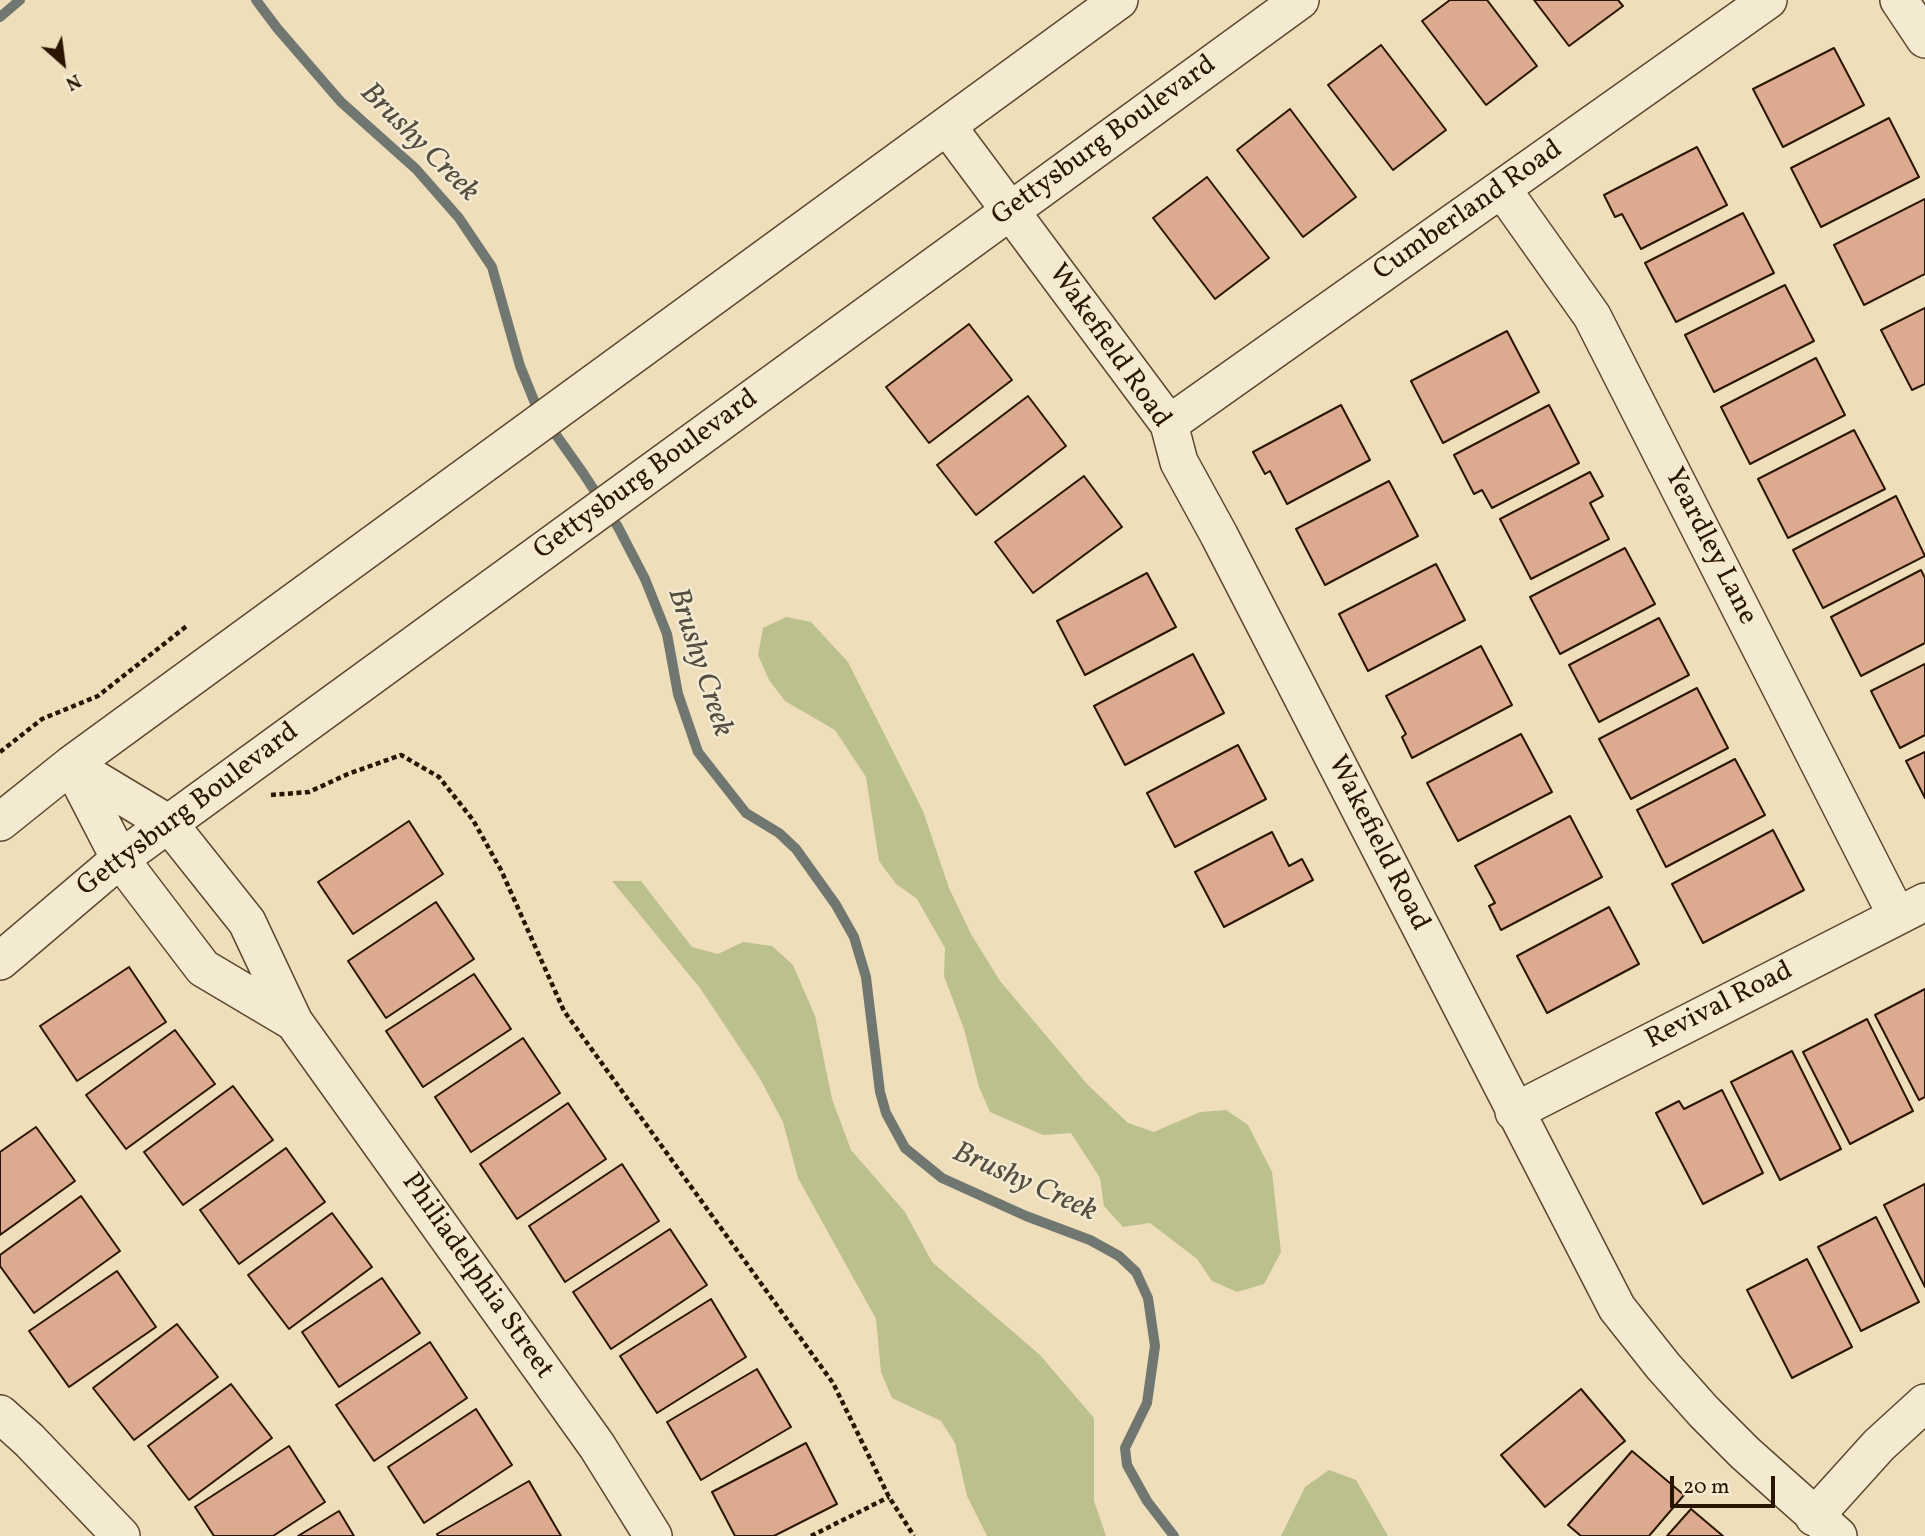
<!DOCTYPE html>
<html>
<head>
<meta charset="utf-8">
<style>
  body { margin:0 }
  #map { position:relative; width:1925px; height:1536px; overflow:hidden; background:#eedeba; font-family:Vollkorn,serif }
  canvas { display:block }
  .north { position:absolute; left:28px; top:28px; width:70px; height:70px; -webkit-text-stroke:5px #f4ead2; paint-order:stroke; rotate:152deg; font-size:19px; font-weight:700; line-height:28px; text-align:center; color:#2a1500 }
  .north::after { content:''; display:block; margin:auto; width:24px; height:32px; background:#2a1500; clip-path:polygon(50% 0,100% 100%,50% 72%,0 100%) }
  .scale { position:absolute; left:1670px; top:1476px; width:105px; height:32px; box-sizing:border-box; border:4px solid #2a1500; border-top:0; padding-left:9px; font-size:21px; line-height:24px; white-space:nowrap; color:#2a1500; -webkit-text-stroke:5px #f4ead2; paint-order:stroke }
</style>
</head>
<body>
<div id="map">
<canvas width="1925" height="1536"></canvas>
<div class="north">N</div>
<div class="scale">20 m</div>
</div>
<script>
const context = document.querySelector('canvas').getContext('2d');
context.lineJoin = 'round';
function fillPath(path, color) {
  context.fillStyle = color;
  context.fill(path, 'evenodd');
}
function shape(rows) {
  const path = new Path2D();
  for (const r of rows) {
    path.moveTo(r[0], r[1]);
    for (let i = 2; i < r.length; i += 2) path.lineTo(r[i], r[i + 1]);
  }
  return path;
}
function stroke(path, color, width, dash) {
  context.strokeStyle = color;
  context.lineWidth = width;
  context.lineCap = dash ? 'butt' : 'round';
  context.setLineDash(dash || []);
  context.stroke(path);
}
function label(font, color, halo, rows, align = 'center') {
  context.font = font + ' Vollkorn,serif';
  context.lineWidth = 5;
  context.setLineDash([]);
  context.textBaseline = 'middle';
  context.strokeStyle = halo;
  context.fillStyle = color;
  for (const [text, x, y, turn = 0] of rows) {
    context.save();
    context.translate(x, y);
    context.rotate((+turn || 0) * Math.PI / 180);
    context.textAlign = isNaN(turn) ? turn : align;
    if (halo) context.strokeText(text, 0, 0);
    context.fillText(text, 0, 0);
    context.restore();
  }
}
const green = shape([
  [786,617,811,622,848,662,923,811,949,888,971,934,1000,981,1087,1084,1128,1123,1154,1132,1200,1112,1226,1110,1248,1125,1272,1172,1281,1252,1264,1284,1237,1292,1212,1281,1197,1259,1150,1223,1123,1227,1104,1206,1100,1178,1071,1133,1043,1135,990,1112,979,1087,964,1029,944,976,945,948,917,899,896,884,879,861,866,777,835,730,785,701,769,680,758,655,763,628],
  [612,881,641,881,692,947,718,954,743,942,772,946,793,965,815,1016,832,1099,851,1150,905,1212,932,1262,1040,1355,1094,1418,1094,1501,1106,1536,987,1536,967,1496,955,1443,941,1421,892,1398,881,1372,876,1319,798,1178,783,1122,759,1077,700,988],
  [1329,1470,1356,1480,1388,1536,1281,1536,1305,1487]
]);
const stream = shape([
  [256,0,277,28,341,102,416,169,459,218,492,267,520,366,537,408,583,473,618,527,645,579,667,634,678,694,698,752,746,813,779,833,796,849,836,905,854,937,866,977,880,1092,886,1113,905,1148,942,1178,1026,1216,1090,1240,1119,1256,1136,1272,1148,1298,1155,1346,1147,1403,1125,1448,1127,1465,1147,1501,1174,1536],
  [0,17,20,0]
]);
const building = shape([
  [1450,0,1487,0,1537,66,1486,105,1422,21,1450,0],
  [1534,0,1618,0,1623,6,1569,46,1534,0],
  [1381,45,1446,130,1393,170,1328,85,1381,45],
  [1834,48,1864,105,1783,147,1753,89,1834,48],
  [1290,109,1356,197,1303,237,1237,150,1290,109],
  [1889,118,1919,177,1821,227,1791,168,1889,118],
  [1697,147,1727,205,1641,249,1622,214,1615,217,1604,195,1697,147],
  [1207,177,1269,258,1215,299,1153,218,1207,177],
  [1925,199,1925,274,1864,305,1834,245,1925,199],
  [1743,213,1774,273,1676,322,1645,263,1743,213],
  [1785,285,1814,341,1714,392,1685,335,1785,285],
  [1925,308,1925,384,1912,390,1881,330,1925,308],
  [969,324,1012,380,929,443,886,387,969,324],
  [1507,331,1539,392,1443,443,1411,381,1507,331],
  [1816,358,1845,415,1750,464,1721,407,1816,358],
  [1028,396,1066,446,976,515,937,465,1028,396],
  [1341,405,1370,460,1287,504,1270,471,1265,474,1253,452,1341,405],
  [1549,405,1579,463,1492,508,1482,490,1474,494,1454,455,1549,405],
  [1854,430,1885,489,1788,538,1758,479,1854,430],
  [1590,472,1603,496,1590,503,1609,539,1531,579,1500,519,1590,472],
  [1084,476,1122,527,1033,593,995,542,1084,476],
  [1389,481,1418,536,1325,585,1296,529,1389,481],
  [1896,496,1925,556,1823,608,1793,550,1896,496],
  [1625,548,1655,604,1560,654,1530,597,1625,548],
  [1436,564,1465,620,1368,671,1339,614,1436,564],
  [1921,570,1925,578,1925,643,1861,676,1831,617,1921,570],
  [1147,573,1176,627,1085,675,1057,621,1147,573],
  [1659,618,1689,675,1599,722,1569,665,1659,618],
  [1481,646,1512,705,1412,758,1402,737,1406,734,1386,696,1481,646],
  [1193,654,1224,713,1125,765,1094,706,1193,654],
  [1925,664,1925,735,1900,748,1871,691,1925,664],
  [1697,688,1728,748,1631,799,1599,739,1697,688],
  [1521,734,1552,792,1458,841,1427,783,1521,734],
  [1238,745,1266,799,1175,847,1147,793,1238,745],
  [1925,752,1925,798,1906,761,1925,752],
  [1735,759,1765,815,1666,867,1637,810,1735,759],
  [1570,816,1602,877,1501,930,1489,906,1495,903,1475,866,1570,816],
  [409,821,443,874,353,934,318,882,409,821],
  [1773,830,1804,890,1703,943,1672,884,1773,830],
  [1272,832,1289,866,1302,859,1313,880,1224,927,1195,872,1272,832],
  [436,902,474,959,386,1018,348,961,436,902],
  [1609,907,1639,964,1547,1013,1517,956,1609,907],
  [129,967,166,1022,77,1081,40,1026,129,967],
  [474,974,511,1029,423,1087,386,1031,474,974],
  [1925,989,1925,1097,1919,1100,1875,1015,1925,989],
  [1867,1019,1913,1111,1850,1144,1803,1052,1867,1019],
  [175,1030,215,1084,126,1149,86,1095,175,1030],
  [523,1038,560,1093,471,1152,435,1097,523,1038],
  [1792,1051,1841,1149,1780,1180,1731,1082,1792,1051],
  [233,1086,273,1140,183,1205,144,1152,233,1086],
  [1722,1090,1763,1173,1703,1204,1656,1113,1679,1101,1684,1109,1722,1090],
  [568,1103,606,1159,517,1219,480,1164,568,1103],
  [36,1127,75,1181,0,1235,0,1152,36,1127],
  [286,1148,325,1202,239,1264,200,1210,286,1148],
  [622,1164,659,1221,565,1282,529,1226,622,1164],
  [1925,1184,1925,1287,1884,1205,1925,1184],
  [81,1196,120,1251,34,1313,0,1266,0,1255,81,1196],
  [332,1213,372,1267,289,1329,248,1275,332,1213],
  [1876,1217,1919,1302,1861,1331,1818,1247,1876,1217],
  [670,1229,707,1285,611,1349,573,1292,670,1229],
  [1807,1259,1852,1347,1792,1378,1747,1290,1807,1259],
  [117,1271,156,1327,69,1387,29,1331,117,1271],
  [382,1278,420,1333,339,1387,302,1332,382,1278],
  [711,1299,746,1357,657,1413,620,1356,711,1299],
  [177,1324,218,1377,134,1440,93,1388,177,1324],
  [430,1342,467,1398,374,1461,336,1405,430,1342],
  [757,1369,791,1427,701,1480,667,1422,757,1369],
  [231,1384,272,1438,189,1500,148,1446,231,1384],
  [1581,1389,1625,1441,1545,1507,1501,1455,1581,1389],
  [476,1409,512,1465,424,1523,388,1467,476,1409],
  [806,1443,837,1504,774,1536,735,1536,712,1492,806,1443],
  [289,1446,325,1502,273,1536,214,1536,195,1507,289,1446],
  [1632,1451,1684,1495,1649,1536,1581,1536,1568,1525,1632,1451],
  [529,1481,561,1536,438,1536,437,1534,529,1481],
  [1691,1509,1723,1536,1667,1536,1691,1509],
  [339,1511,354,1536,298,1536,339,1511]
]);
const path = shape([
  [0,752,42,719,98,696,188,625],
  [271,795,309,792,348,774,401,755,439,777,473,820,501,870,564,1011,833,1383,889,1497,914,1536],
  [811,1536,889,1497]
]);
const minor = shape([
  [1899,0,1925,39],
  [947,126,1169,424,1179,462,1219,535,1617,1308,1663,1366,1704,1412,1745,1453,1838,1536],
  [1502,189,1592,316,1897,916],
  [1169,424,1768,0],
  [71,765,169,824,247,922,294,1022,597,1446,653,1536],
  [72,766,120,859,203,968,294,1022],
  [0,822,71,765,1119,0],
  [0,961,120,859,1300,0],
  [1514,1112,1925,902],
  [0,1414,29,1440,121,1536],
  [1814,1517,1879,1445,1925,1403]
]);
const streetNames = [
  ["Gettysburg Boulevard",1105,142,-36],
  ["Cumberland Road",1469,212,-35],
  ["Wakefield Road",1108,347,55],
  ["Gettysburg Boulevard",647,476,-36],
  ["Yeardley Lane",1709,547,63],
  ["Gettysburg Boulevard",189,811,-37],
  ["Wakefield Road",1377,844,63],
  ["Revival Road",1720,1007,-27],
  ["Philiadelphia Street",476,1277,55]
];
const waterNames = [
  ["Brushy Creek",418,144,45],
  ["Brushy Creek",698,663,72],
  ["Brushy Creek",1024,1184,24]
];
fillPath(green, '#bcc08d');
stroke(stream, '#707770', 10);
fillPath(building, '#dcaa8e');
stroke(building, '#2a1500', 2);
stroke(minor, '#5b472e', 40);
stroke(path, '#2a1500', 4.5, [5, 3.5]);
stroke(minor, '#f4ead2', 37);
label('28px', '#2a1500', '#f4ead2', streetNames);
label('italic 30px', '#534e41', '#f4ead2', waterNames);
</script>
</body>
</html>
